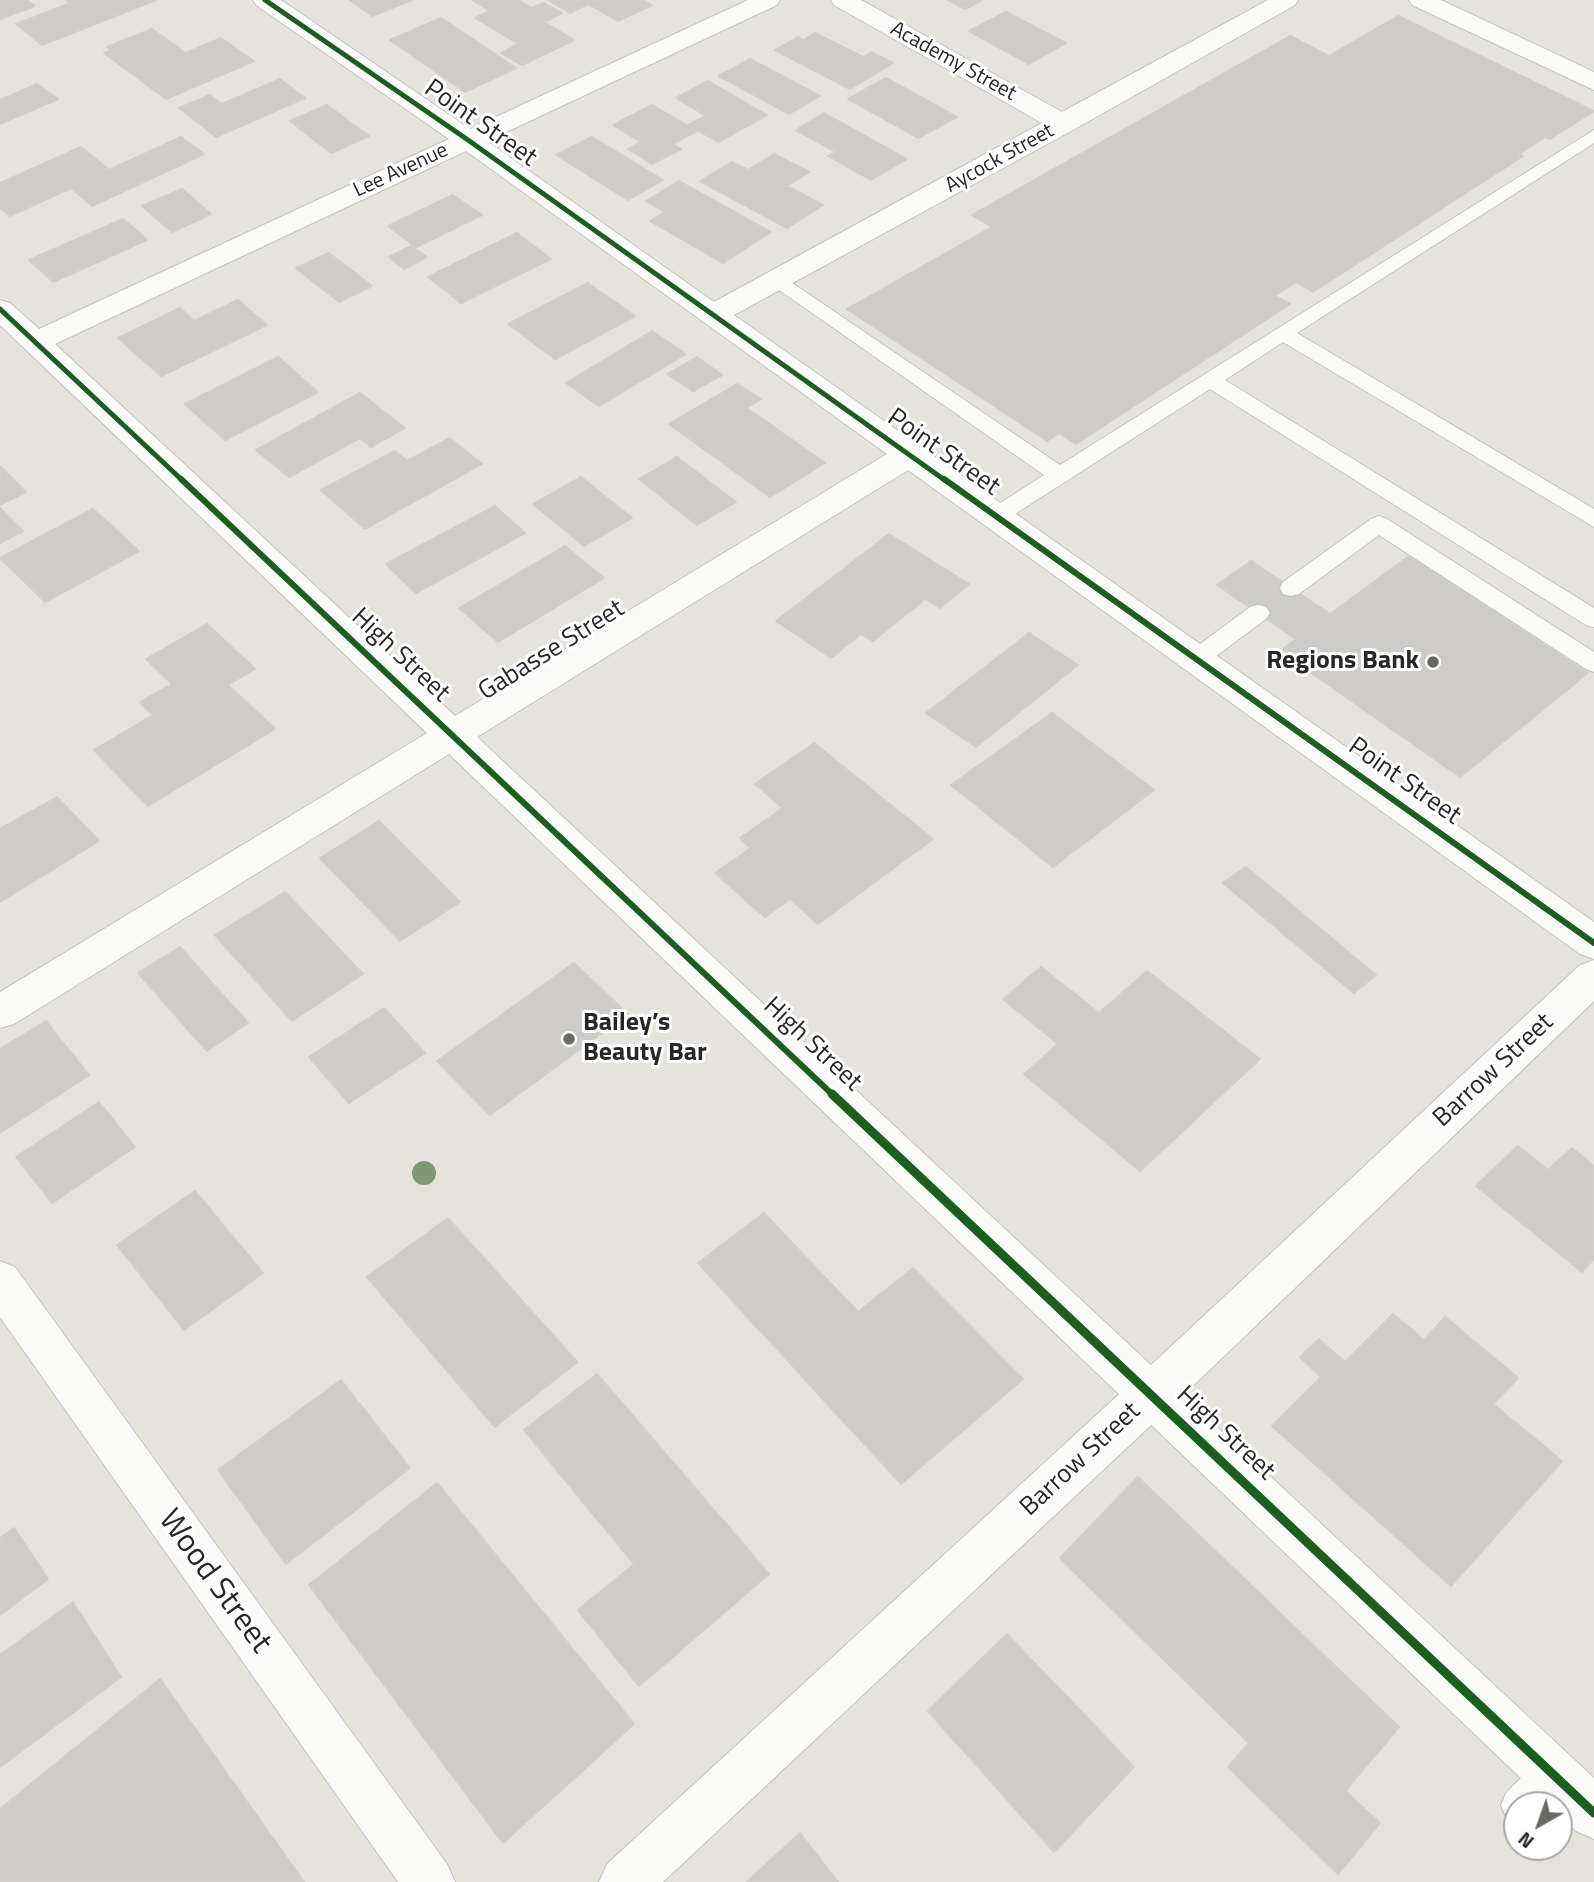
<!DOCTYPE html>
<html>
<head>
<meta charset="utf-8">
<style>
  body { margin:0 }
  #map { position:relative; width:1594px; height:1882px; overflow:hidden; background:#e6e3dc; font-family:"Titillium Web",sans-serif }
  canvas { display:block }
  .north { position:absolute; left:1503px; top:1791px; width:70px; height:70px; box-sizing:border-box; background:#fff; border:2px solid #a9a9a9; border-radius:50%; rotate:220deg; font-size:19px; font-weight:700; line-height:28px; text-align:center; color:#272727 }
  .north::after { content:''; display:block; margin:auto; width:24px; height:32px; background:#6a6966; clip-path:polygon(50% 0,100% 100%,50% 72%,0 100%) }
</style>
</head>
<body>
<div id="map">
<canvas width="1594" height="1882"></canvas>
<div class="north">N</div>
</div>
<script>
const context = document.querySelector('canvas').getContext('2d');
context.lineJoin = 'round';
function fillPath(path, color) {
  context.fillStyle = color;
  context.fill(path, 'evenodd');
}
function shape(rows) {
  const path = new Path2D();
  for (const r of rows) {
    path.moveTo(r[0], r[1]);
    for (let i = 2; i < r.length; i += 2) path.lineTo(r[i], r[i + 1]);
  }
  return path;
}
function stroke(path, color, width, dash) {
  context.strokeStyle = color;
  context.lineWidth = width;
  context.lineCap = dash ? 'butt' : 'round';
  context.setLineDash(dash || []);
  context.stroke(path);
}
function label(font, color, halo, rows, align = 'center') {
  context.font = font + ' "Titillium Web",sans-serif';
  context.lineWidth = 6;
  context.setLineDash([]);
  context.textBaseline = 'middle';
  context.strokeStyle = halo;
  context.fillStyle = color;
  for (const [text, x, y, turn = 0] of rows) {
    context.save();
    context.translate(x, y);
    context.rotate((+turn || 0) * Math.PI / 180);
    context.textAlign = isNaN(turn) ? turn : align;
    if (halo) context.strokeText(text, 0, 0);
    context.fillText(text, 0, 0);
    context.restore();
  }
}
const building = shape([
  [27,0,35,6,0,19,0,1,27,0],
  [67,0,156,0,42,45,16,24,71,3,67,0],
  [350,0,412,0,372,16,350,0],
  [472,0,521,0,519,1,532,8,544,3,562,13,544,22,574,40,522,65,501,53,519,44,475,18,490,11,472,0],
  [548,0,643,0,652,5,618,21,588,4,570,13,548,0],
  [948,0,982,0,965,9,948,0],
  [1006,12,1066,43,1029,64,969,31,1006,12],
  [1398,16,1594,111,1550,139,1545,137,1519,154,1523,156,1313,292,1296,282,1275,296,1290,304,1076,444,1059,433,1047,441,847,309,992,227,972,215,1290,36,1329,56,1398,16],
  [441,18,516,68,465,92,390,40,441,18],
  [152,29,186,53,221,38,254,61,166,99,104,53,112,50,107,47,152,29],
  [815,33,863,57,871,52,893,63,850,89,775,50,798,37,803,40,815,33],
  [750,59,820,96,789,114,719,76,750,59],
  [886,78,957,117,918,138,848,99,886,78],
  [280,79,305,98,216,137,179,108,210,95,222,104,280,79],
  [708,81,767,115,718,142,688,125,706,116,676,98,708,81],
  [37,84,58,99,0,124,0,100,37,84],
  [327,105,369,136,331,153,290,121,327,105],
  [652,105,697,131,672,144,681,149,652,164,628,149,641,142,613,125,652,105],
  [824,113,907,159,871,180,828,156,836,152,796,130,824,113],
  [181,137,204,154,92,206,71,188,10,216,0,208,0,183,81,147,109,170,181,137],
  [592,137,663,180,628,200,556,155,592,137],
  [774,154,809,172,787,186,823,205,787,228,700,181,732,162,748,170,774,154],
  [679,181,771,232,723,263,650,221,665,212,646,201,679,181],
  [182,189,211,214,172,232,142,206,182,189],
  [453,195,482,215,416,247,388,226,453,195],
  [123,219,147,240,53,282,29,260,123,219],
  [517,233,551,259,461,303,428,277,517,233],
  [411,246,427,257,404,269,389,257,411,246],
  [329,253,372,286,339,302,296,268,329,253],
  [588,283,635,316,555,359,508,324,588,283],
  [238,300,267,325,161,376,118,338,180,308,194,321,238,300],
  [652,331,686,354,599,406,566,383,652,331],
  [278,357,318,392,225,440,185,404,278,357],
  [697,357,722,375,693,391,667,374,697,357],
  [737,384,761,399,747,408,825,463,770,497,669,424,737,384],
  [360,393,405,428,371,447,360,438,289,477,256,450,360,393],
  [450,438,482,464,365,529,321,490,395,451,407,461,450,438],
  [677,457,736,502,697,525,639,479,677,457],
  [0,466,26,492,0,505,0,466],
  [581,477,632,518,584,546,533,504,581,477],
  [495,506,525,533,416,593,386,564,495,506],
  [0,508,23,531,0,543,0,508],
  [93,509,139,551,45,602,0,558,93,509],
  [889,534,969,584,940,608,925,599,873,641,861,634,831,658,776,621,889,534],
  [565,546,604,578,498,642,459,608,565,546],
  [1409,556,1588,673,1460,777,1280,651,1409,556],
  [1251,561,1330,614,1296,639,1217,585,1251,561],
  [207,624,255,669,228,685,275,729,148,806,94,750,153,715,140,702,172,684,146,659,207,624],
  [1029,633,1078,665,976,747,926,713,1029,633],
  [1052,713,1154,790,1053,867,951,785,1052,713],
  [814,743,933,839,818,924,790,899,765,917,715,873,751,848,740,838,783,808,755,784,814,743],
  [57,797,99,841,0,902,0,829,57,797],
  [379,821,460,902,400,941,320,858,379,821],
  [1246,867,1376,975,1354,993,1223,883,1246,867],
  [285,892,363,974,292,1021,215,935,285,892],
  [180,947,248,1023,207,1051,138,973,180,947],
  [574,963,628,1014,490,1115,437,1061,574,963],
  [1041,967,1099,1013,1147,971,1260,1059,1140,1171,1024,1074,1058,1044,1003,999,1041,967],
  [384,1008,425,1053,349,1103,309,1057,384,1008],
  [46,1021,89,1075,0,1133,0,1049,46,1021],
  [99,1102,135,1147,52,1203,16,1157,99,1102],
  [1518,1146,1548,1170,1572,1148,1594,1166,1594,1259,1582,1272,1476,1186,1518,1146],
  [195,1191,263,1273,184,1330,117,1245,195,1191],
  [764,1213,858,1312,913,1268,1023,1379,901,1484,698,1263,764,1213],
  [448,1218,577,1362,495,1427,367,1277,448,1218],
  [1393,1314,1424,1340,1445,1317,1518,1378,1493,1404,1562,1461,1451,1586,1272,1426,1321,1377,1300,1357,1319,1339,1345,1362,1393,1314],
  [597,1374,769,1574,639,1686,578,1610,634,1564,524,1430,597,1374],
  [341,1380,410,1468,286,1564,218,1470,341,1380],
  [1138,1477,1399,1727,1345,1791,1380,1823,1338,1874,1228,1767,1249,1743,1060,1558,1138,1477],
  [437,1483,634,1724,503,1843,309,1585,437,1483],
  [14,1528,48,1579,0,1615,0,1538,14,1528],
  [73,1602,121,1677,0,1767,0,1655,73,1602],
  [1007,1634,1134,1767,1054,1852,928,1711,1007,1634],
  [160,1679,304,1882,0,1882,0,1809,160,1679],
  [800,1833,838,1882,747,1882,800,1833]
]);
const lane = shape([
  [1594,130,1594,143,1297,333,1594,509,1594,527,1283,342,1225,380,1594,608,1594,627,1586,625,1210,389,1004,521,996,523,988,521,985,516,988,511,1044,475,765,280,768,276,782,276,1060,465,1594,130],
  [1379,516,1387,519,1594,652,1594,672,1586,669,1379,535,1299,594,1291,596,1283,594,1280,588,1283,582,1371,519,1379,516],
  [1258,605,1266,607,1270,613,1266,619,1204,665,1196,667,1188,665,1184,659,1188,653,1250,607,1258,605],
  [1551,1755,1563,1760,1568,1772,1563,1784,1543,1805,1517,1805,1517,1822,1506,1817,1501,1805,1506,1793,1539,1760,1551,1755]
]);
const street = shape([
  [253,0,281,0,470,129,748,0,780,0,777,5,487,141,714,302,1042,123,834,5,831,0,861,0,1062,112,1268,0,1298,0,1295,5,1073,130,734,315,1594,922,1594,959,1580,954,908,470,477,737,1594,1778,1594,1839,1576,1831,1559,1815,1559,1805,1549,1805,449,754,14,1024,0,1028,0,992,427,733,0,325,0,300,10,303,39,329,449,139,256,5,253,0],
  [466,151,887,454,455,716,55,344,466,151],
  [0,1261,15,1267,447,1864,455,1882,398,1882,0,1317,0,1261]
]);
const secondary = shape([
  [1409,0,1441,0,1594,72,1594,90,1412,5,1409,0],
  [1594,960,1594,1001,1196,1383,663,1882,599,1882,607,1864,1164,1353,1580,965,1594,960]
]);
const cyclewayFar2 = shape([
  [265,0,468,140,946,481],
  [0,309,183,481]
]);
const cyclewayFar1 = shape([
  [181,479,834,1096],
  [944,479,1594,943]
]);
const cycleway = shape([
  [832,1094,1594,1813]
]);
const trees = [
  [424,1173]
];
const markers = [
  [1433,662,7,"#6a6966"],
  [569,1039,7,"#6a6966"]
];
const farStreetnames = [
  ["Academy Street",953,62,29],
  ["Aycock Street",1000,159,-29],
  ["Lee Avenue",401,171,-25]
];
const streetNames = [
  ["Point Street",480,124,35],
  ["Point Street",943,453,35],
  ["Gabasse Street",552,651,-32],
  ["High Street",400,656,43],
  ["Point Street",1404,782,35],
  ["High Street",812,1045,43],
  ["Barrow Street",1494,1071,-43],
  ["High Street",1225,1434,43],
  ["Barrow Street",1081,1460,-43]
];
const poiNames = [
  ["Regions Bank",1419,662],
  ["Bailey’s",583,1024,"left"],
  ["Beauty Bar",583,1054,"left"]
];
const nearStreetnames = [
  ["Wood Street",214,1582,54]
];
fillPath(building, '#ceccc8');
stroke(building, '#d1cec9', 2);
stroke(lane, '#c3c2c2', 2);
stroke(street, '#c3c2c2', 2);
stroke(secondary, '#c3c2c2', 2);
fillPath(lane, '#fbfbfa');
fillPath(street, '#fbfbfa');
fillPath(secondary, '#fbfbfa');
stroke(cyclewayFar2, '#1b5e20', 5);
stroke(cyclewayFar1, '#1b5e20', 6);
stroke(cycleway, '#1b5e20', 9);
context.fillStyle = '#7c9974';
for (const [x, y] of trees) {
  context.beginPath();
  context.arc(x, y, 12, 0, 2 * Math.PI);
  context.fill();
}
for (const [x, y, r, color] of markers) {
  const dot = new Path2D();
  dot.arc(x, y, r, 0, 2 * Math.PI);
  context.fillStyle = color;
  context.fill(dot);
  stroke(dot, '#fff', 2.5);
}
label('21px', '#272727', '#fff', farStreetnames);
label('26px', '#272727', '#fff', streetNames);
label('bold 26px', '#272727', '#fff', poiNames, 'right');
label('32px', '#272727', '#fff', nearStreetnames);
</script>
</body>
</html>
